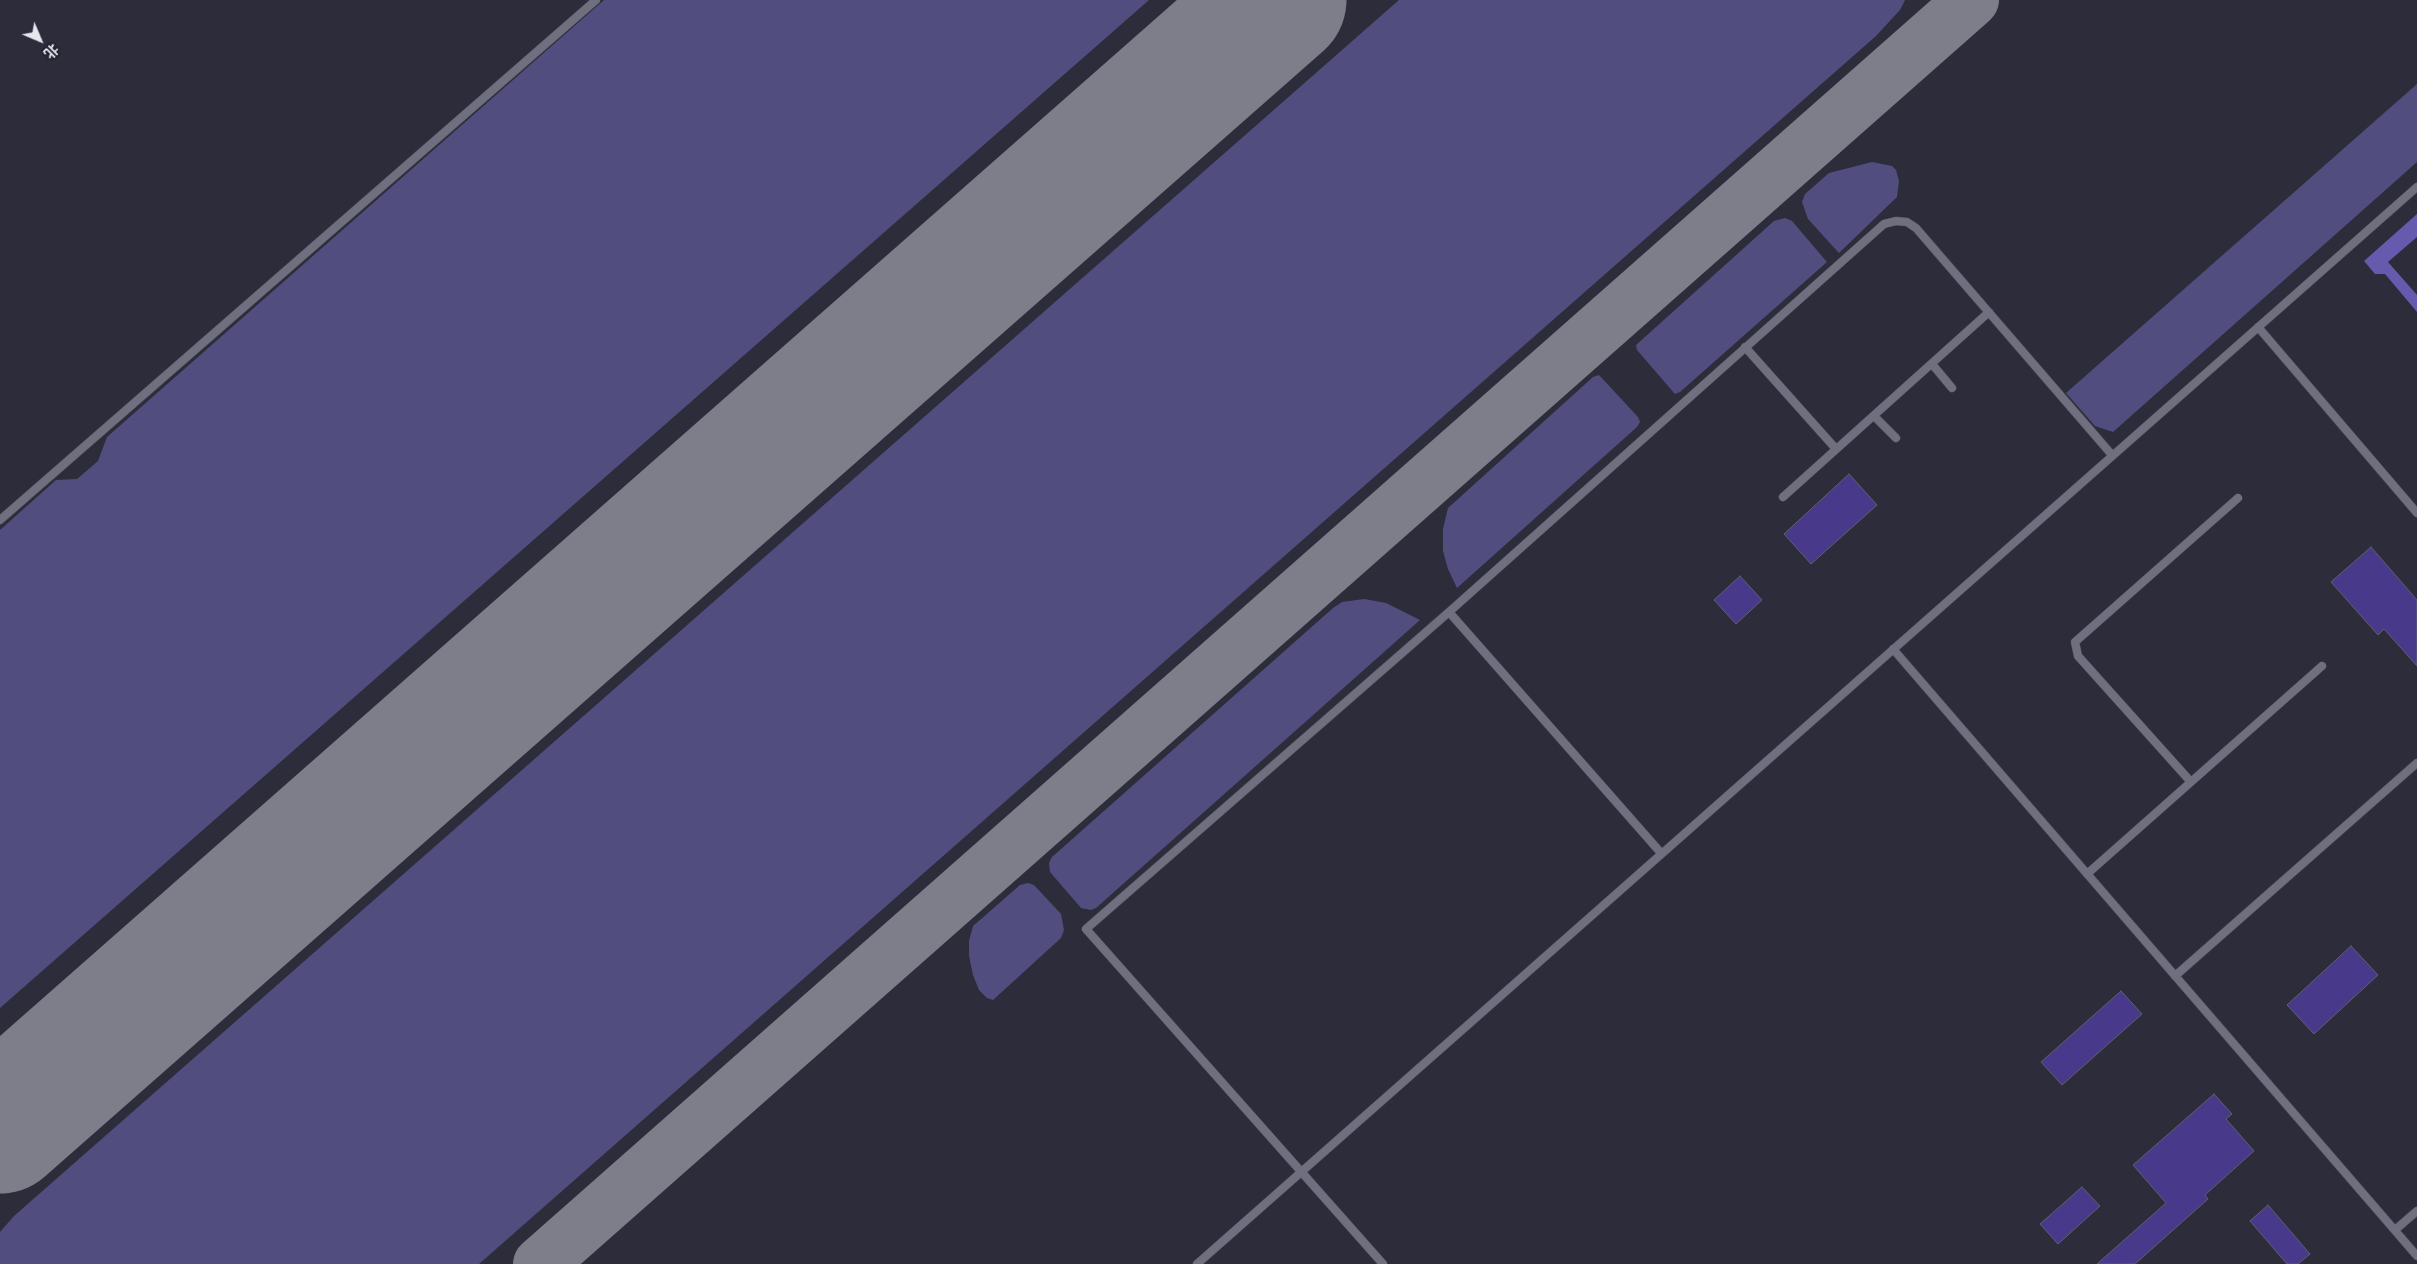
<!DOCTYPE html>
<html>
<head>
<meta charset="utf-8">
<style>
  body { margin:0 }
  #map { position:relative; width:2417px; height:1264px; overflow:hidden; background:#2d2c3a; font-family:"Fira Sans Condensed","Noto Sans SC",sans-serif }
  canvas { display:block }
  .north { position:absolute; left:15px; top:15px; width:50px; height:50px; -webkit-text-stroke:4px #232230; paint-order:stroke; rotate:135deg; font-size:14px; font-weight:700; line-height:20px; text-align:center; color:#e6e6ef }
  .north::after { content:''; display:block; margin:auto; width:18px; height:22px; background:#e6e6ef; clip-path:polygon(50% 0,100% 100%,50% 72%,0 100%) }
</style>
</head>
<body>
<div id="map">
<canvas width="2417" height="1264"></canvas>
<div class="north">北</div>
</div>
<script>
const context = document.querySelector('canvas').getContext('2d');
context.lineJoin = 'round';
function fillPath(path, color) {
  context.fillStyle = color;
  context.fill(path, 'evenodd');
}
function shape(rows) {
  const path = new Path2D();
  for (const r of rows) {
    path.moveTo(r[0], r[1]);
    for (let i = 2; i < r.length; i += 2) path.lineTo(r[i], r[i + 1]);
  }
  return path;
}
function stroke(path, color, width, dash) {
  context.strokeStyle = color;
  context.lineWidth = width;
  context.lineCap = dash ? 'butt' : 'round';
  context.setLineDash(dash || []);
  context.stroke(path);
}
const green = shape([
  [604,0,1149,0,0,1008,0,530,56,480,77,479,98,461,107,437],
  [1399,0,1905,0,1900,10,1876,36,479,1264,0,1264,0,1232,14,1216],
  [2417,84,2417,162,2113,432,2095,426,2066,393],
  [1872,162,1892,166,1896,170,1899,181,1897,197,1839,253,1808,219,1802,202,1805,194,1829,173],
  [1785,218,1792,221,1827,262,1680,392,1675,394,1637,350,1636,345,1774,221],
  [1599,375,1638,417,1640,422,1637,427,1457,588,1448,569,1443,551,1443,529,1448,508,1593,377],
  [1364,599,1386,603,1420,620,1096,908,1091,910,1081,908,1050,872,1049,863,1052,857,1333,608,1342,602],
  [1028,883,1034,885,1061,914,1064,930,1061,938,993,1000,987,998,979,990,973,975,969,956,969,941,973,926,1020,885]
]);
const water = shape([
  [2417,214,2417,237,2388,262,2417,295,2417,312,2385,274,2375,274,2364,261]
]);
const taxiway = shape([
  [540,1264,1972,0]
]);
const runway = shape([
  [0,1126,1279,0]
]);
const building = shape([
  [1849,474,1877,505,1811,564,1784,534,1849,474],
  [2371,547,2417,600,2417,666,2384,629,2378,635,2331,582,2371,547],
  [1740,576,1762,600,1736,624,1714,600,1740,576],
  [2351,946,2378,975,2314,1034,2287,1005,2351,946],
  [2121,991,2142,1014,2062,1085,2041,1062,2121,991],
  [2214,1094,2232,1114,2226,1119,2254,1151,2205,1195,2208,1199,2135,1264,2097,1264,2166,1203,2133,1165,2214,1094],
  [2082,1187,2100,1206,2058,1244,2040,1224,2082,1187],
  [2268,1205,2310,1254,2298,1264,2287,1264,2250,1221,2268,1205]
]);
const lane = shape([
  [2258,327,2417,513],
  [1745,347,1836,449],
  [1932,364,1952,388],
  [1874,416,1896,438],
  [1783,497,1989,312],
  [0,520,596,0],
  [1449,612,1884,224,1896,221,1907,222,1916,228,2112,455],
  [1893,649,2417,1256],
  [2191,782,2078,656,2075,642,2238,498],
  [2087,874,2322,666],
  [2175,976,2417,763],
  [2395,1230,2417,1211],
  [1197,1264,2417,187],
  [1383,1264,1086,929,1449,612,1661,853]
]);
fillPath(green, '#524d7f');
fillPath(water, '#665aae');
stroke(taxiway, '#7e7e8a', 54);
stroke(runway, '#7e7e8a', 135);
fillPath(building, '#48398a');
stroke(building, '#605f70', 1);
stroke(lane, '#4b4b57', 9);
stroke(lane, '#6f6f7f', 8);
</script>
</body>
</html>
